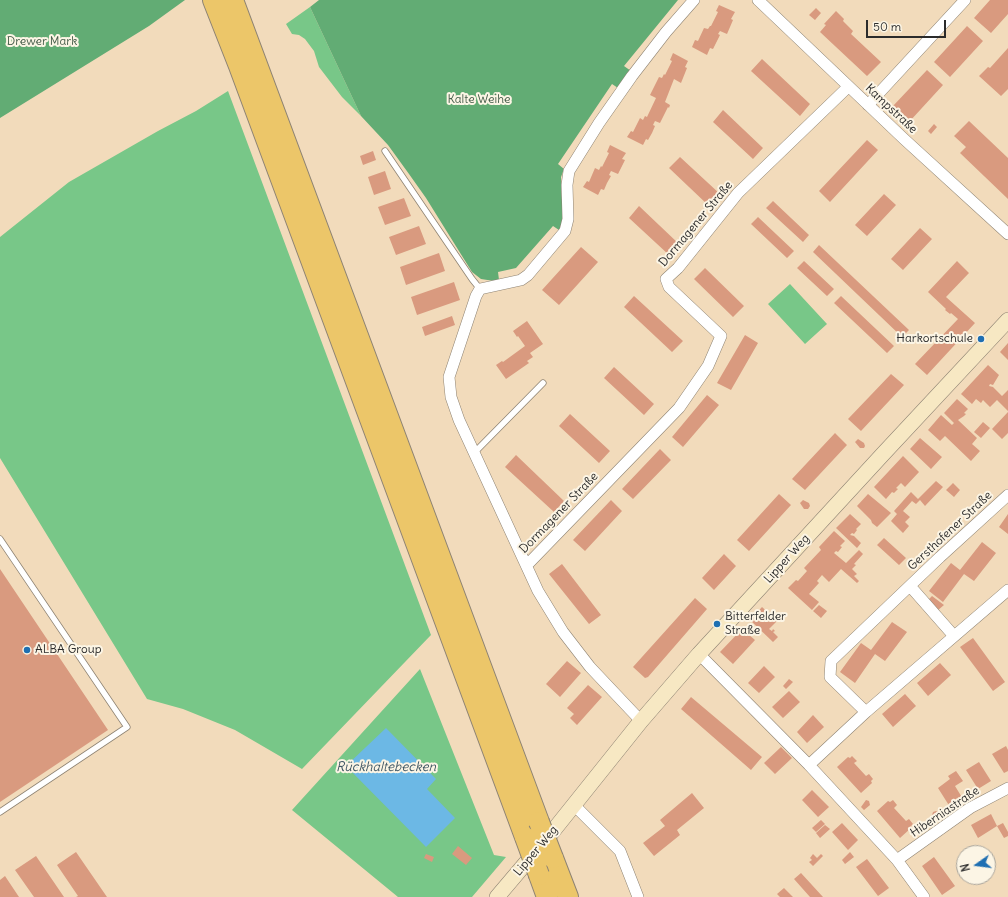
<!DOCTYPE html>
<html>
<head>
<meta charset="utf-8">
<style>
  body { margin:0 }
  #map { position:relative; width:1008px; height:897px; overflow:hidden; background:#f2dbbb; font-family:Delius,sans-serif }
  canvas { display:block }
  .north { position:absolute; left:956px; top:845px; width:40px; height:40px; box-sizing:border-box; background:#fcf5e5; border:1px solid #a8a49b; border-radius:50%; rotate:256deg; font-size:11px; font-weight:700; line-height:16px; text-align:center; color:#2b2b2b }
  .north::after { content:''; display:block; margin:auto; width:14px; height:18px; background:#1f6fb2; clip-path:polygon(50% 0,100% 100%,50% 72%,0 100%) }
  .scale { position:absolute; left:866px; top:20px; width:80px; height:18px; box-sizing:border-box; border:2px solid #2b2b2b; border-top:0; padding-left:5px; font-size:12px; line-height:14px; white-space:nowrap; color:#2b2b2b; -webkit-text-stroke:3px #fcf5e5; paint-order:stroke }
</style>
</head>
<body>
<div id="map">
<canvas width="1008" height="897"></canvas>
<div class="north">N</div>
<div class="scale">50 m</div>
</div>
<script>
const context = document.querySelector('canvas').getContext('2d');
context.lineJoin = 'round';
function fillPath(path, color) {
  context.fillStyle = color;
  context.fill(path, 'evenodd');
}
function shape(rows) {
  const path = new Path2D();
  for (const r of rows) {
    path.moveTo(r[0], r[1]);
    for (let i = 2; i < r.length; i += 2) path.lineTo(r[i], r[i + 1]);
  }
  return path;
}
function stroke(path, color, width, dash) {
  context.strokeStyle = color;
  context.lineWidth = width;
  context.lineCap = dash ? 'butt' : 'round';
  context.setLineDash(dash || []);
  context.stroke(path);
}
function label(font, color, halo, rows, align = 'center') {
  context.font = font + ' Delius,sans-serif';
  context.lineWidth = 4;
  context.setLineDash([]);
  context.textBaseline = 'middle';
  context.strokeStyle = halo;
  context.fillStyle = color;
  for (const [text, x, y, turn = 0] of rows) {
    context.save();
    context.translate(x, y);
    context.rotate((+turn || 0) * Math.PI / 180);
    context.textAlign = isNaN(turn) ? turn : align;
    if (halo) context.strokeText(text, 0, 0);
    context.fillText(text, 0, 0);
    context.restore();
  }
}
const green = shape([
  [310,7,361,116,342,97,319,67,314,51,305,39,299,35,292,34,286,24],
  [228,91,431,635,302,769,235,730,183,709,147,699,0,458,0,237,69,182,158,131,196,111],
  [790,284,827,324,805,344,768,304],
  [420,669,494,855,506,857,472,897,398,897,292,810]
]);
const forest = shape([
  [0,0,185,0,149,26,0,118],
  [319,0,678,0,624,66,631,71,618,88,612,84,558,164,564,169,561,177,563,222,559,230,553,226,516,268,498,272,499,280,494,281,481,279,472,272,426,198,409,174,388,145,361,116,310,7]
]);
const water = shape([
  [386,728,436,779,427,789,455,818,426,847,346,766]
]);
const building = shape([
  [990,0,1008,0,1008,14,991,33,974,18],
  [719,5,735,12,731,19,733,20,727,34,720,31,718,34,720,35,713,49,710,48,707,55,692,47,695,40,698,41,704,28,708,29,710,26,711,26,718,12,716,11],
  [816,8,821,13,815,20,809,15],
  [836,11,844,19,843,21,853,31,851,34,881,62,867,76,820,32,826,25,824,24],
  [967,26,983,41,950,77,934,62],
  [1008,48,1008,89,1001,96,979,76,988,67,990,68],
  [673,53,688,61,685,67,687,68,681,83,674,79,665,102,670,105,669,108,668,107,660,123,655,121,653,125,655,126,652,133,648,140,646,139,643,145,627,137,631,131,633,132,640,118,643,120,645,116,647,117,656,98,650,95,659,77,662,78,664,74,665,75,672,61,670,60],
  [762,59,810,104,800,116,751,71],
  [927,70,943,85,910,121,893,106],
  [723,110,763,148,753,159,713,122],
  [969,121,1008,158,1008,199,960,153,966,147,954,136],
  [934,124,937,127,931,134,928,131],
  [867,140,878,150,830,202,819,191],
  [610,145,626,153,622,159,625,160,618,174,611,171,609,175,611,176,607,183,604,190,601,189,598,195,583,187,587,181,589,182,595,168,599,170,601,166,602,167,609,153,607,152],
  [373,151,376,160,363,165,360,156],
  [680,157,720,194,709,206,669,168],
  [385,171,391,189,374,195,368,177],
  [884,194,896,205,867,236,855,225],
  [404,198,411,216,385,225,378,207],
  [773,201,809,235,803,242,766,208],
  [639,206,679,244,669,255,629,218],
  [758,217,794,251,787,258,751,224],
  [419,226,426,244,396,255,389,237],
  [920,228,932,239,903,270,891,259],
  [819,245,909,330,902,337,813,252],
  [581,247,598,262,559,305,542,290],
  [439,253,445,271,406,285,400,267],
  [804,261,834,289,827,296,797,268],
  [957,261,969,273,946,297,975,323,927,375,915,364,958,319,951,313,950,314,945,310,946,309,928,292],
  [705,268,744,306,733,317,694,279],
  [454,282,460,300,417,315,411,297],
  [634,296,683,341,672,352,624,307],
  [841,296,894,346,887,353,834,303],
  [452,316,455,325,425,336,422,327],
  [527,321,543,344,530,353,533,357,527,361,529,363,506,379,496,365,502,361,503,362,525,346,518,336,517,337,513,331],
  [745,335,758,343,731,390,717,383],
  [1008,343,1008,360,1000,352],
  [988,365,999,375,993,385,990,384,989,386,993,387,1002,396,1008,390,1008,411,997,400,990,407,983,400,981,403,976,399,972,404,961,394],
  [614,367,654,404,644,415,604,378],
  [891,374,904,385,861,431,848,419],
  [707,395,719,405,683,447,672,437],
  [957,399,968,409,964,413,966,414,964,416,958,420,977,438,972,444,980,451,971,461,945,436,940,441,928,430,941,415,952,425,954,423,944,413],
  [1008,412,1008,433,1002,439,992,429],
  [570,414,610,451,599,463,559,426],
  [983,422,990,428,981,438,974,432],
  [835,433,847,445,805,490,792,479],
  [920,438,942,457,931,469,910,449],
  [858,439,864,443,865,446,864,448,860,448,855,442],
  [660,449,671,460,633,499,622,489],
  [516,455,564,501,554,512,505,467],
  [903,456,919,472,905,487,901,483,896,488,898,489,894,493,892,492,886,499,874,487],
  [936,481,943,487,925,506,920,500,916,504,912,501,903,511,910,517,905,522,909,526,903,533,891,521,897,514,894,511,911,492,918,499],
  [953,483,960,490,954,497,946,490],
  [779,494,791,505,749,551,737,540],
  [868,494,891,513,877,527,872,523,871,520,857,506],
  [611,500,622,511,585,551,573,540],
  [803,500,809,503,810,506,808,509,804,509,800,503],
  [850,514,861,524,856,529,857,530,854,534,852,533,850,535,854,536,861,543,857,548,836,528],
  [1008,514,1008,534,999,527],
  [834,531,845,541,840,546,842,547,838,552,836,551,834,553,846,563,859,550,863,554,854,564,856,565,852,569,857,574,854,576,859,581,857,583,841,569,829,582,822,575,817,581,819,583,809,594,819,602,812,610,788,588,796,580,798,581,807,571,804,568,821,550,819,547],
  [884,538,906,558,899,565,877,545],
  [982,542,996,553,974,581,964,574,943,602,929,591,951,563,960,570],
  [724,554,736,566,714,590,702,578],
  [562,564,601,615,589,624,549,574],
  [0,569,108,730,0,802],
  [932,596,944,605,937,611,927,601],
  [695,598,707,609,648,677,645,678,633,667],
  [819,605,827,611,821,618,813,611],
  [762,607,777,621,769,629,772,631,773,629,775,631,773,632,778,637,773,642,750,620],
  [892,622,907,632,885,661,875,654,855,683,840,672,861,643,871,650],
  [742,629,755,640,733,664,720,652],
  [973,638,1005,682,993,691,960,647],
  [567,661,581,673,560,697,546,684],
  [940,663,951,675,928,696,917,683],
  [764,666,775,677,759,693,748,683],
  [789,679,793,682,786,689,783,686],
  [588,685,602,697,577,725,570,718,574,714,567,708],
  [789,691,800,702,783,718,772,707],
  [905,694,916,706,893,727,882,714],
  [691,697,762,757,751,770,681,709],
  [813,715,824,727,807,743,797,732],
  [1006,746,1008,750,1008,771,1004,773,992,754],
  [781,747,792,758,775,774,764,763],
  [852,756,857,761,854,763,866,776,869,774,873,779,871,781,872,783,861,793,837,767,848,757,850,758],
  [979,762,991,781,978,789,966,770],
  [956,771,963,781,955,786,963,799,950,807,938,788,950,779,948,776],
  [812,790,829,807,818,817,802,800],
  [692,793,704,808,677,830,680,835,654,856,643,843,665,826,660,820],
  [866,800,869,801,870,805,864,810,861,807],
  [893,800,897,805,894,808,906,821,909,819,913,824,910,827,911,828,900,838,877,811,888,801,890,802],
  [936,811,939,812,941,818,937,821,932,815,933,812],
  [991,814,997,826,978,838,971,825],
  [821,820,825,824,816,832,812,828],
  [842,823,858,840,848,850,832,832],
  [1003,823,1008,832,1008,836,1004,838,997,826],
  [825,825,830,829,820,838,816,833],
  [458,846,472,858,466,865,452,854],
  [76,852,107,897,76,897,78,896,57,865],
  [850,852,854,857,845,864,842,860],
  [426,854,434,857,432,862,424,858],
  [813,854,817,858,821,854,823,856,813,866,809,862,812,860,810,858],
  [36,856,64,897,34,897,15,870],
  [934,857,955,886,942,895,922,866],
  [867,859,889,888,878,896,856,867],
  [801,873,823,897,810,897,794,879],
  [5,876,19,897,0,897,0,880],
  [784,888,793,897,780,897,777,894]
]);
const lane = shape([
  [385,151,472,279,480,289],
  [474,453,543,383],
  [0,539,127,727,0,812]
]);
const street = shape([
  [758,0,904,139,1008,234],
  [868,105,965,0],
  [527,565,679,408,708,366,721,336,669,287,666,279,678,268,738,193,848,87],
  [910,586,954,636],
  [699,654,809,765,897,860,924,897],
  [866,712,830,677,831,661,940,557,1008,495],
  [641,721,590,667,563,632,538,591,459,420,451,397,449,377,476,296,480,289,521,280,528,275,565,231,568,219,567,185,569,171,599,123,632,76,666,32,694,0],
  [809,765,866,712,1008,590],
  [574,805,620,851,638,897],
  [897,860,970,808,1008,788]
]);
const secondary = shape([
  [497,897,553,831,641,721,699,654,883,454,1008,320]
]);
const highway = shape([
  [213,0,239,66,525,837],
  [233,0,539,822],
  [553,858,568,897],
  [539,875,547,897]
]);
const highwayBridge = shape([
  [539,822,553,858],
  [525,837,539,875]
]);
const markers = [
  [981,339,4,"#1f6fb2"],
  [717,624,4,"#1f6fb2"],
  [27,650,4,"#1f6fb2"]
];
const parkNames = [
  ["Drewer Mark",42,42],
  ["Kalte Weihe",479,100]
];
const streetNames = [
  ["Kampstraße",891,109,43],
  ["Dormagener Straße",696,224,-50],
  ["Dormagener Straße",559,513,-46],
  ["Gersthofener Straße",950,531,-43],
  ["Lipper Weg",787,559,-48],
  ["Hiberniastraße",945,812,-34],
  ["Lipper Weg",536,851,-50]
];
const poiNames = [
  ["Harkortschule",973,339,"right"],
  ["Bitterfelder",725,617],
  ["Straße",725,631],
  ["ALBA Group",35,650]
];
const waterNames = [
  ["Rückhaltebecken",386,767]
];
fillPath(green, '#78c788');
fillPath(forest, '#62ac74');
fillPath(water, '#6cb8e5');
fillPath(building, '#d99a7f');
stroke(lane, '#8e8373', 7);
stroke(street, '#8e8373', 12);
stroke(secondary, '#8e8373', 16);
stroke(highway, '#8e8373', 22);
stroke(lane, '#fff', 5.5);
stroke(street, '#fff', 11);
stroke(secondary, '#f7e8c3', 15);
stroke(highway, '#ecc669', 20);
stroke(highwayBridge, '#8e8373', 22, []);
stroke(highwayBridge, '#ecc669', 20);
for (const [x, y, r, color] of markers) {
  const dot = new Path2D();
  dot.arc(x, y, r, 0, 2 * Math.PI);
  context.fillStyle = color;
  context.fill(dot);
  stroke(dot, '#fcf5e5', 1.5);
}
label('12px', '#425a47', '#fcf5e5', parkNames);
label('12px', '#2b2b2b', '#fcf5e5', streetNames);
label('12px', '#2b2b2b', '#fcf5e5', poiNames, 'left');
label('italic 13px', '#3e5563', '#fcf5e5', waterNames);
</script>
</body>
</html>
